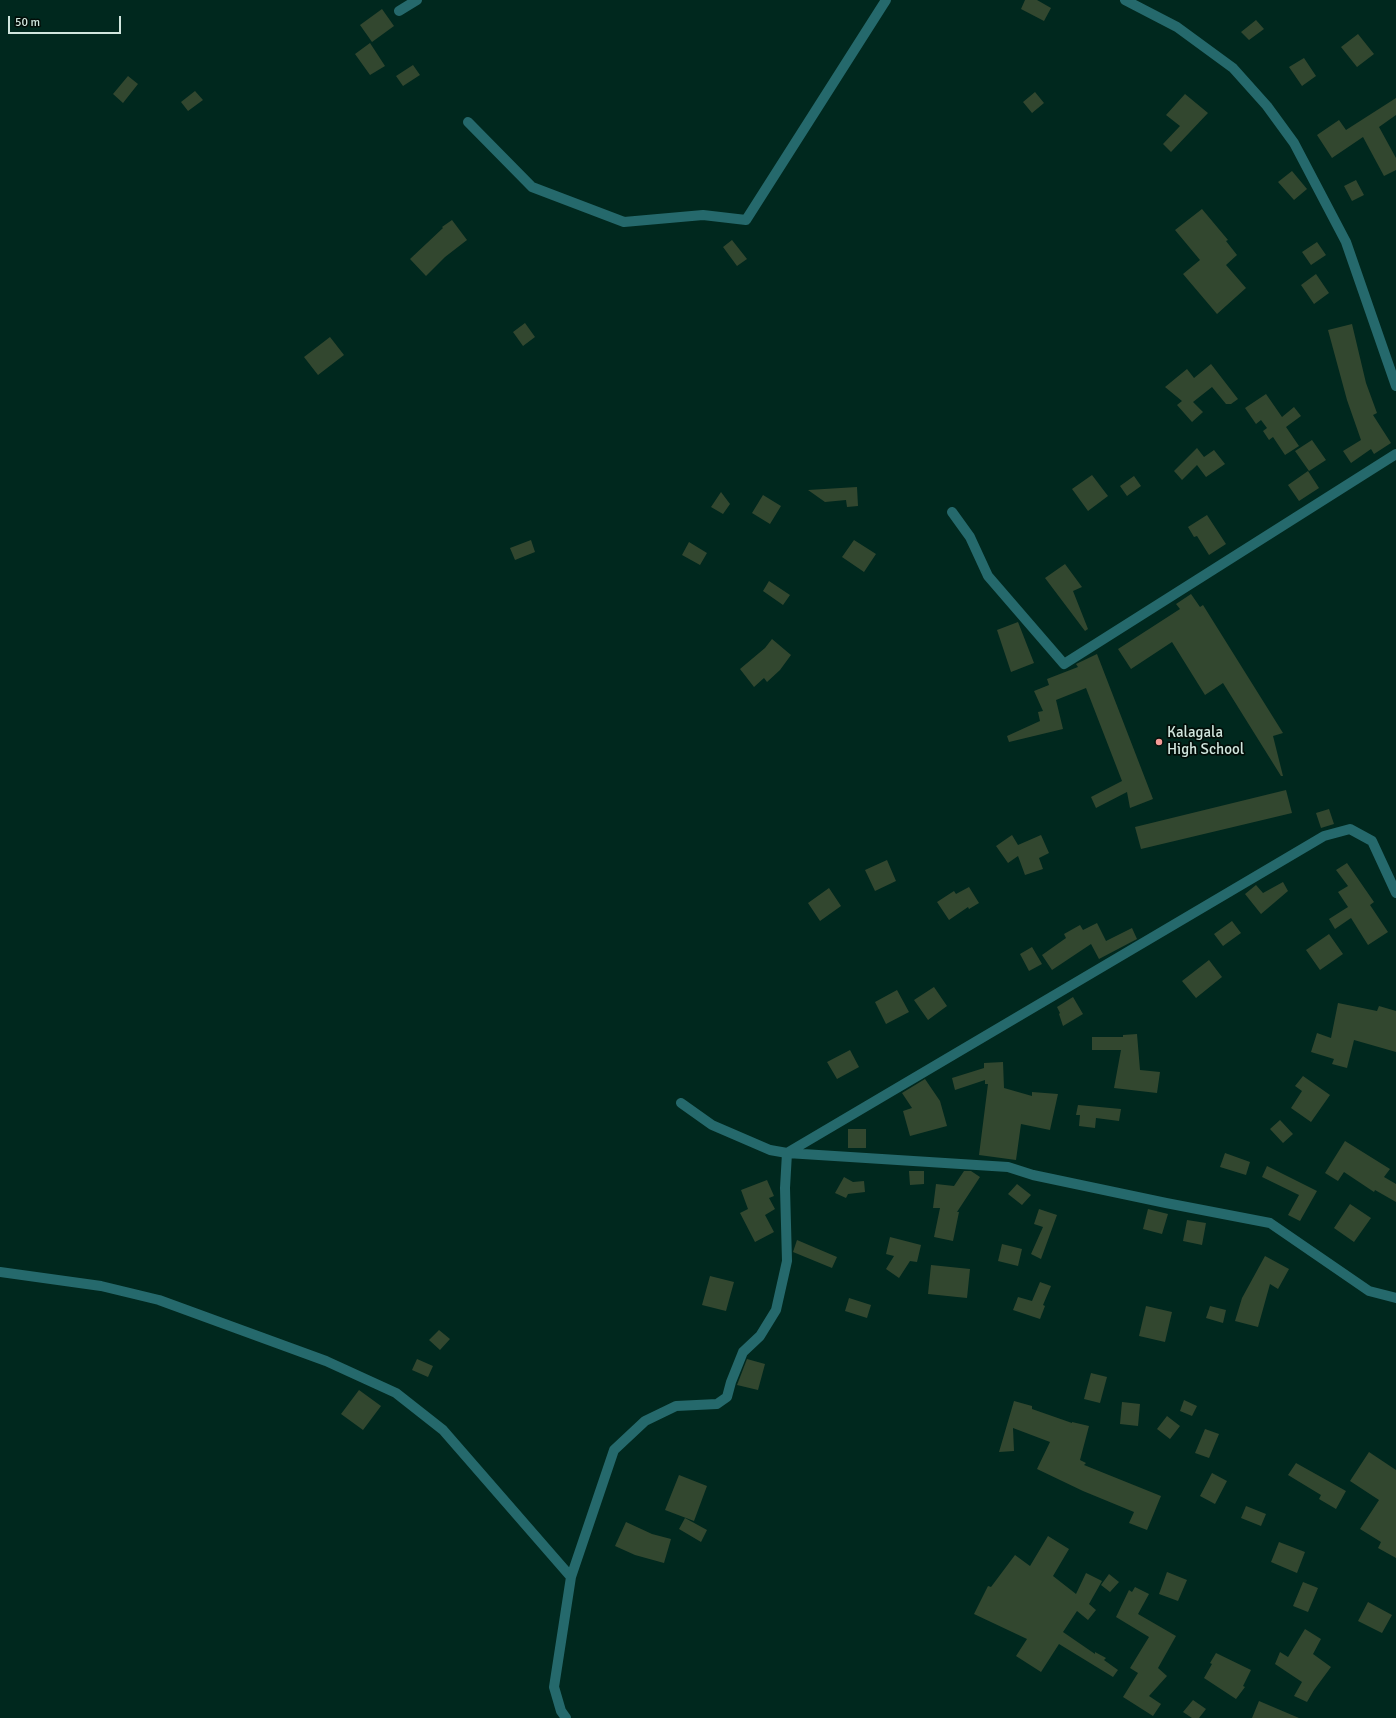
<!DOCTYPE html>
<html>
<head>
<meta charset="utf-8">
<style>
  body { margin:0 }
  #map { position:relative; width:1396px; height:1718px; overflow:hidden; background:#00281e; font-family:Signika,sans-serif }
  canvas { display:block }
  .scale { position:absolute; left:8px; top:16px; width:113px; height:18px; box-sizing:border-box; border:2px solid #d1e6de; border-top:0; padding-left:5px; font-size:12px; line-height:14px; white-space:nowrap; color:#d1e6de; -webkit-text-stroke:3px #020e09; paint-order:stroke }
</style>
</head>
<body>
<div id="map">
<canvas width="1396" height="1718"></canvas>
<div class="scale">50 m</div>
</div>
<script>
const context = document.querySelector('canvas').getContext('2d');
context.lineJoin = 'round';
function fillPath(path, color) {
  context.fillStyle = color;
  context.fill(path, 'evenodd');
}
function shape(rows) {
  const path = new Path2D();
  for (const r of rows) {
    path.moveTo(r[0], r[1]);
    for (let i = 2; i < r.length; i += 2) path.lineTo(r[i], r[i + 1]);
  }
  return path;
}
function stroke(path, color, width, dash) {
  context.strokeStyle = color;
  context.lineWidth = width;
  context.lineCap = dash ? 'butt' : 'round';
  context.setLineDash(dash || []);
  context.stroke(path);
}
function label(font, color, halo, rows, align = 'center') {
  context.font = font + ' Signika,sans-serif';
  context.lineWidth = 3.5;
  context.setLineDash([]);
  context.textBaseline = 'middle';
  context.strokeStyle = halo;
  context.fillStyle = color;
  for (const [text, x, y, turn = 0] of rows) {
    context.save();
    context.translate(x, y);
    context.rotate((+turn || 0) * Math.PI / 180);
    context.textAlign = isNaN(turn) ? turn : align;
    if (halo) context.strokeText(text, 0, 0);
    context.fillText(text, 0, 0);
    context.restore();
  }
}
const building = shape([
  [1025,0,1037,0,1051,8,1044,21,1021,9],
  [382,9,394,26,372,42,360,25],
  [1256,20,1264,29,1249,40,1241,32],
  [1358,34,1374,54,1357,67,1341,47],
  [370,43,385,66,370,75,355,54],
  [1304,58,1316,76,1302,86,1289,67],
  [413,65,420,75,403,86,396,76],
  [128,76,138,84,123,103,113,94],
  [195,91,203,100,188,111,181,102],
  [1035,92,1044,103,1032,113,1023,102],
  [1185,94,1208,113,1171,152,1163,144,1180,126,1166,115],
  [1396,98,1396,115,1379,127,1396,158,1396,170,1384,176,1363,137,1332,158,1317,135,1339,120,1346,130],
  [1292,171,1307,189,1294,200,1278,182],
  [1356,180,1364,195,1352,201,1344,186],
  [1202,209,1228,240,1226,241,1237,255,1226,265,1246,288,1217,314,1183,274,1200,260,1175,230],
  [452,220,467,240,445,257,426,276,410,259,443,228,442,227],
  [732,240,747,259,737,266,723,247],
  [1317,242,1326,255,1311,265,1302,252],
  [1316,274,1329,293,1314,304,1301,285],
  [525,323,535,337,523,346,513,332],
  [1352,324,1366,383,1377,413,1373,415,1391,443,1374,454,1371,449,1351,463,1343,451,1361,440,1347,400,1328,330],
  [330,337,344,355,318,375,304,357],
  [1211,364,1238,399,1231,404,1226,404,1212,387,1193,402,1203,412,1192,422,1177,405,1182,401,1165,387,1187,369,1194,378],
  [1266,394,1282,417,1294,407,1301,416,1286,427,1299,446,1285,455,1273,437,1269,440,1263,431,1267,428,1261,420,1256,424,1245,408],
  [1312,440,1326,460,1309,471,1295,451],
  [1197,448,1204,457,1214,450,1225,464,1206,477,1197,465,1182,480,1174,471],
  [1308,471,1319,488,1299,501,1288,485],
  [1092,475,1108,496,1088,511,1072,489],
  [1134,476,1141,486,1127,496,1120,486],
  [857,487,858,506,847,507,846,500,825,502,808,490],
  [721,492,730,504,723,514,711,507],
  [763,495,781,506,770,524,752,513],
  [1207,515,1226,544,1209,555,1197,536,1194,537,1188,527],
  [531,540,535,552,515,560,510,548],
  [854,540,876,554,864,572,842,557],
  [689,542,707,553,700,565,682,555],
  [1065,564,1082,587,1073,591,1088,629,1085,631,1045,578],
  [769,581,790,595,783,605,763,591],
  [1191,594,1200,607,1203,605,1283,733,1273,736,1283,776,1281,776,1223,683,1205,695,1172,642,1131,669,1118,649,1180,609,1176,604],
  [1018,622,1034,663,1011,672,997,630],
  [772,639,791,655,780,670,767,682,764,678,754,687,740,669,765,648],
  [1097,654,1153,799,1130,808,1127,792,1096,808,1091,797,1122,781,1086,688,1056,700,1063,729,1009,742,1007,736,1040,721,1038,712,1043,711,1034,691,1049,685,1047,679,1078,667,1076,664],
  [1286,790,1292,813,1141,849,1135,827],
  [1329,809,1334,824,1321,828,1316,813],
  [1012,835,1018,845,1041,835,1049,853,1039,858,1043,869,1025,875,1018,856,1008,863,996,846],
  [887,860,896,881,875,891,865,870],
  [1347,863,1374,902,1370,905,1388,932,1368,945,1351,918,1335,929,1329,919,1348,907,1338,892,1348,886,1336,870],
  [1283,882,1288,891,1261,914,1245,894,1256,885,1263,893],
  [969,887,979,903,969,909,968,907,949,920,937,902,954,891,956,894],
  [829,888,841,906,820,921,808,903],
  [1232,921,1241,933,1223,946,1214,934],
  [1097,923,1106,941,1132,928,1137,939,1099,959,1091,944,1052,970,1042,955,1066,938,1064,934,1080,925,1083,930],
  [1329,934,1343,954,1320,970,1306,950],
  [1032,947,1042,964,1029,971,1020,954],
  [1209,960,1222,977,1196,998,1182,981],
  [934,987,947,1006,928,1020,914,1000],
  [897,990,909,1012,886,1024,875,1002],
  [1073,997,1083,1014,1063,1026,1059,1014,1060,1013,1057,1007],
  [1338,1003,1377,1011,1379,1006,1396,1011,1396,1052,1354,1040,1347,1068,1332,1064,1334,1059,1311,1052,1317,1033,1331,1038],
  [1137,1034,1140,1070,1160,1072,1157,1093,1114,1088,1121,1050,1092,1050,1092,1037,1123,1037,1123,1035],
  [850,1050,859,1067,837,1079,827,1062],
  [1003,1062,1004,1088,1032,1096,1032,1092,1058,1094,1050,1130,1021,1124,1016,1160,979,1155,988,1084,985,1084,985,1080,955,1090,952,1078,984,1068,984,1063],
  [1303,1076,1330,1095,1311,1122,1291,1108,1302,1091,1295,1086],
  [925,1079,940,1101,947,1126,910,1136,903,1111,912,1108,902,1093],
  [1078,1105,1121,1109,1119,1121,1096,1118,1095,1128,1079,1126,1080,1115,1076,1115],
  [1280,1120,1293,1134,1283,1143,1270,1129],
  [848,1129,866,1129,866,1148,848,1148],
  [1345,1141,1390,1169,1384,1177,1396,1184,1396,1202,1375,1190,1374,1192,1344,1172,1338,1181,1325,1173],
  [1225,1153,1250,1162,1246,1175,1220,1167],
  [1267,1166,1317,1191,1300,1221,1288,1215,1299,1195,1262,1177],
  [909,1171,924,1171,924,1184,910,1185],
  [964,1171,971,1171,980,1177,957,1212,959,1212,953,1241,934,1237,940,1208,933,1208,936,1184,954,1186],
  [844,1177,853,1182,864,1181,865,1192,848,1194,846,1198,835,1193],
  [767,1180,774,1196,769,1198,775,1209,765,1215,774,1232,755,1242,740,1213,748,1209,741,1190],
  [1017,1184,1031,1195,1022,1205,1008,1194],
  [1350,1204,1371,1218,1354,1242,1334,1228],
  [1039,1209,1057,1215,1041,1259,1031,1254,1043,1227,1034,1224],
  [1148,1209,1168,1214,1162,1234,1143,1229],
  [1187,1220,1206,1223,1202,1245,1183,1241],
  [890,1237,921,1245,917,1262,910,1261,899,1278,886,1269,894,1256,886,1254],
  [797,1240,837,1257,832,1268,793,1252],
  [1002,1244,1022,1249,1018,1266,998,1261],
  [1265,1256,1289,1269,1278,1289,1270,1284,1258,1327,1235,1321,1242,1298],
  [931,1265,970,1269,967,1298,928,1294],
  [710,1276,734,1282,726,1311,702,1305],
  [1040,1282,1051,1286,1043,1305,1045,1306,1040,1319,1013,1310,1018,1297,1032,1301],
  [849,1298,871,1305,867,1318,845,1311],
  [1146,1306,1172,1312,1165,1342,1139,1336],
  [1210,1306,1226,1310,1223,1323,1206,1318],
  [439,1330,450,1339,440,1350,429,1340],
  [417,1359,433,1366,428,1377,412,1370],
  [747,1359,765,1364,758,1390,737,1385],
  [1091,1373,1107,1377,1100,1403,1084,1399],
  [359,1390,381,1406,363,1430,341,1414],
  [1184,1400,1197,1406,1192,1416,1180,1411],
  [1014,1401,1032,1406,1032,1409,1072,1423,1072,1422,1089,1426,1080,1460,1086,1463,1084,1465,1161,1496,1147,1530,1129,1523,1134,1512,1083,1491,1037,1469,1050,1442,1013,1428,1014,1451,999,1452],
  [1122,1402,1140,1404,1138,1426,1120,1424],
  [1167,1416,1180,1426,1170,1439,1157,1429],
  [1205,1429,1219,1434,1209,1458,1195,1453],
  [1369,1452,1396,1470,1396,1558,1378,1548,1381,1542,1360,1529,1379,1500,1350,1481],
  [1296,1463,1346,1491,1336,1509,1319,1499,1321,1495,1288,1475],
  [1212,1473,1227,1481,1215,1504,1200,1496],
  [679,1475,707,1486,694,1521,665,1510],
  [1246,1506,1266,1514,1261,1526,1241,1518],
  [685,1518,707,1530,701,1542,679,1529],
  [626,1522,652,1534,671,1539,664,1563,635,1555,615,1546],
  [1048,1536,1069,1549,1053,1576,1076,1594,1086,1573,1102,1581,1089,1604,1096,1610,1088,1620,1077,1611,1063,1632,1095,1654,1095,1652,1106,1658,1104,1660,1118,1670,1113,1677,1059,1644,1041,1672,1016,1656,1027,1639,974,1614,988,1586,991,1587,1015,1555,1030,1566],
  [1279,1542,1305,1552,1297,1573,1271,1562],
  [1167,1572,1187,1580,1178,1601,1159,1594],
  [1109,1574,1119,1582,1110,1592,1101,1585],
  [1303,1582,1318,1588,1308,1612,1293,1606],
  [1135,1587,1149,1594,1138,1614,1176,1636,1158,1668,1167,1676,1149,1696,1161,1704,1153,1716,1123,1697,1138,1673,1130,1668,1149,1637,1116,1617,1129,1590,1132,1592],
  [1368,1602,1392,1615,1382,1633,1358,1621],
  [1305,1629,1321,1639,1313,1654,1331,1667,1314,1690,1307,1702,1294,1696,1302,1682,1275,1664,1280,1652,1288,1657],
  [1216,1653,1251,1670,1243,1686,1245,1687,1236,1699,1204,1678,1212,1664,1210,1663],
  [1193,1700,1206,1709,1199,1718,1192,1718,1183,1712],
  [1259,1701,1299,1718,1252,1718]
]);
const minor = shape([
  [1125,0,1177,27,1233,68,1267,106,1294,143,1346,242,1396,386],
  [399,11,417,0],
  [468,122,532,187,624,222,703,215,746,220,886,0],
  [952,512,970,537,988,576,1064,664,1396,454],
  [681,1103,712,1125,770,1150,787,1153,1008,1167,1033,1175,1166,1203,1270,1223,1369,1291,1396,1298],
  [0,1272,101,1286,159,1300,326,1361,396,1393,443,1430,571,1577],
  [566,1718,561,1711,554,1687,571,1577,614,1450,645,1421,676,1406,717,1404,727,1397,731,1382,743,1352,760,1336,776,1310,787,1261,785,1188,787,1153,1324,836,1350,829,1372,841,1396,893]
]);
const markers = [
  [1159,742,4,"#f59b97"]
];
const poiNames = [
  ["Kalagala",1167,733],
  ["High School",1167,750]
];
fillPath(building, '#32472f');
stroke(minor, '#25696c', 10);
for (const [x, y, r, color] of markers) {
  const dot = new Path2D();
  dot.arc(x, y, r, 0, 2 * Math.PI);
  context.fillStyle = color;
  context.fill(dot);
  stroke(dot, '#020e09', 1.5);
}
label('15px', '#d1e6de', '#020e09', poiNames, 'left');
</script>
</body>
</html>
